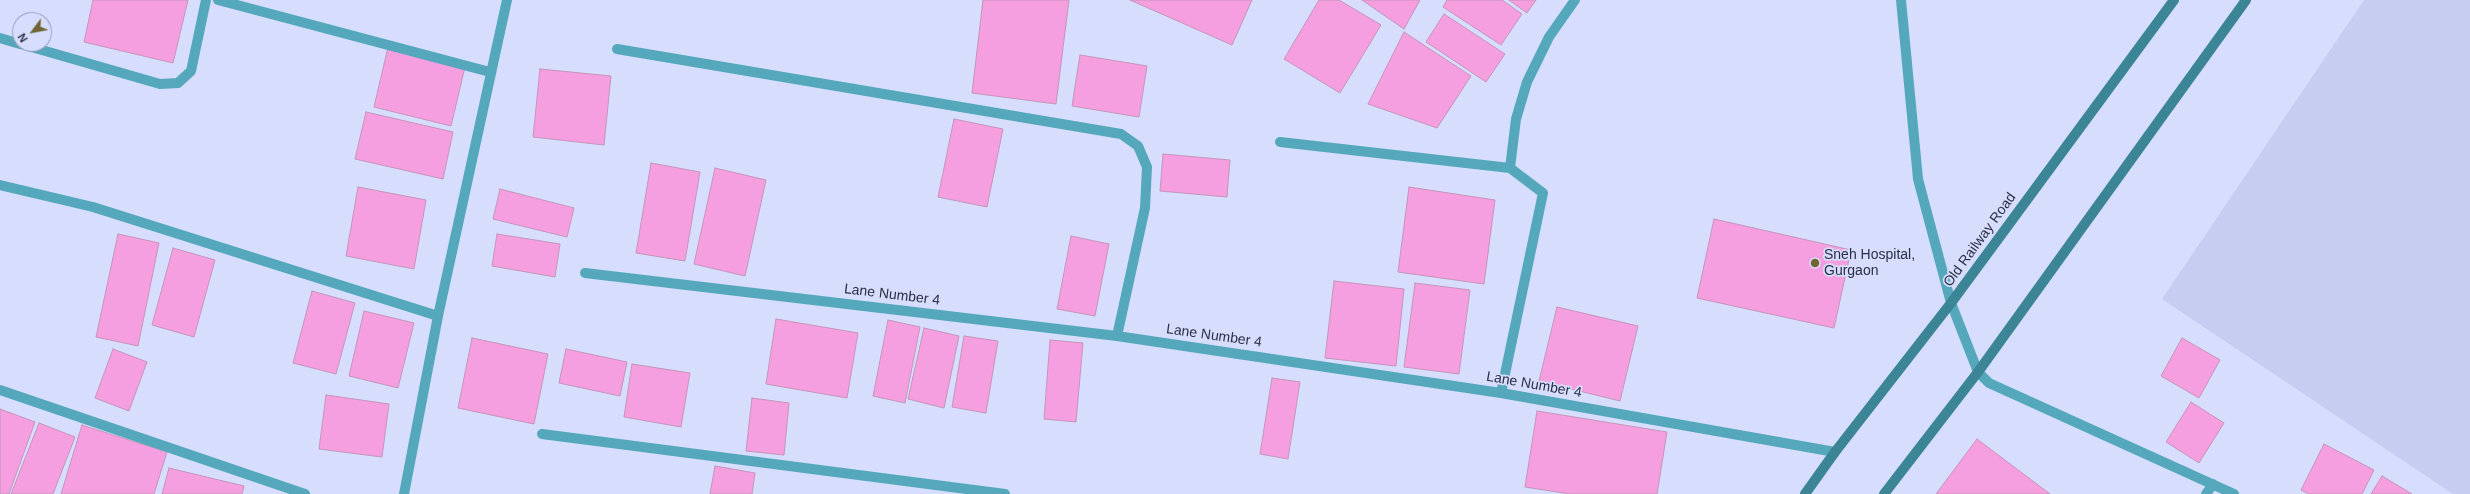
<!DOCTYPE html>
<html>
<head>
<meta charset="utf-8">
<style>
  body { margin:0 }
  #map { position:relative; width:2470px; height:494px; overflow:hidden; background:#d6ddfd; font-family:Helvetica,sans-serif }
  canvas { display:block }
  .north { position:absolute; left:12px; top:12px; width:40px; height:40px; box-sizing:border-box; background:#d6ddfd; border:1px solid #9297b3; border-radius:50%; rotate:238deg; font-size:11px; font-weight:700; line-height:16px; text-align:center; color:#2c2f44 }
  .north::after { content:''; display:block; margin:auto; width:14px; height:18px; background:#716532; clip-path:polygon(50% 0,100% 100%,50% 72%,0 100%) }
</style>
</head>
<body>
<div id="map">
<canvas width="2470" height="494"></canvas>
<div class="north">N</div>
</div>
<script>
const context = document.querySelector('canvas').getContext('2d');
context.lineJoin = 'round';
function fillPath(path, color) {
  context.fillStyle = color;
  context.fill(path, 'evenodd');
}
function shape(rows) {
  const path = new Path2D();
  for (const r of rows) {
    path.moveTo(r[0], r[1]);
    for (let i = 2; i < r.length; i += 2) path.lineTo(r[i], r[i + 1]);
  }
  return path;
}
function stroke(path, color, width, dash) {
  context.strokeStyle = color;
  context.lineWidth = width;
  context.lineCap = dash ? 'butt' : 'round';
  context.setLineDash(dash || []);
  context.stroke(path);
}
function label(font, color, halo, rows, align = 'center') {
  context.font = font + ' Helvetica,sans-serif';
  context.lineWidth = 3.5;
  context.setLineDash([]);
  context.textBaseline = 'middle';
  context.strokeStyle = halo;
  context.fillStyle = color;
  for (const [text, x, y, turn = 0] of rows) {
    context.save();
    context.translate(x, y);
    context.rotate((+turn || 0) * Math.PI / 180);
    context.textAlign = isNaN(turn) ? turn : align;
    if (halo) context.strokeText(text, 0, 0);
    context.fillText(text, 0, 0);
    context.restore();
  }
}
const built = shape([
  [2364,0,2470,0,2470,494,2453,494,2162,299]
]);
const building = shape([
  [93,0,188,0,173,63,84,42,93,0],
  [983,0,1069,0,1056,104,972,93,983,0],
  [1130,0,1252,0,1232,45,1130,0],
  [1319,0,1339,0,1381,25,1340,93,1284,59,1319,0],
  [1362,0,1420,0,1404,29,1362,0],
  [1447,0,1502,0,1522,14,1501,45,1443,7,1447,0],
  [1509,0,1536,0,1527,13,1509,0],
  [1444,14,1505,54,1486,82,1426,42,1444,14],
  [1404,32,1471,76,1437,128,1368,104,1404,32],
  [388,47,465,67,451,126,374,107,388,47],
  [1080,55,1147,66,1139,117,1072,106,1080,55],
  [540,69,611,76,604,145,533,137,540,69],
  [366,112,453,132,443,179,355,159,366,112],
  [954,119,1003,129,987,207,938,197,954,119],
  [1163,154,1230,160,1227,197,1160,191,1163,154],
  [651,163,700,172,685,261,636,253,651,163],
  [715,168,766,180,745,276,694,264,715,168],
  [358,187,426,200,414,269,346,256,358,187],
  [1409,187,1495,200,1484,284,1398,272,1409,187],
  [500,189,574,208,567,237,493,219,500,189],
  [1714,219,1851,250,1834,328,1697,298,1714,219],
  [118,234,159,243,138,346,96,337,118,234],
  [497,234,560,244,555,277,492,266,497,234],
  [1071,236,1109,244,1095,316,1057,309,1071,236],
  [173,248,215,260,194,337,152,325,173,248],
  [1334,281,1404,289,1396,366,1325,358,1334,281],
  [1415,283,1470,290,1459,374,1404,367,1415,283],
  [312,291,355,303,336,374,293,363,312,291],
  [1557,307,1638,326,1620,401,1539,381,1557,307],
  [364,311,414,323,398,388,349,376,364,311],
  [776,319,858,333,847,398,766,384,776,319],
  [888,320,920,327,905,403,873,396,888,320],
  [924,328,959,336,944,408,908,399,924,328],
  [964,336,998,341,986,413,952,407,964,336],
  [472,338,548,354,534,424,458,408,472,338],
  [2182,338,2220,360,2199,398,2161,376,2182,338],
  [1050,340,1083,343,1076,422,1044,419,1050,340],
  [113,349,147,362,129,411,95,398,113,349],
  [566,349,627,362,620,396,559,383,566,349],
  [632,364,690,373,681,427,624,417,632,364],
  [1272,378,1300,382,1288,459,1260,454,1272,378],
  [326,395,389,404,382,457,319,449,326,395],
  [752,398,789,403,784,455,746,451,752,398],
  [2191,402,2224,423,2199,463,2166,442,2191,402],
  [0,409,35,422,9,494,0,494,0,409],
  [1537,411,1667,432,1657,494,1570,494,1525,487,1537,411],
  [39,423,75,437,53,494,11,494,39,423],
  [82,425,167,452,154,494,61,494,82,425],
  [1977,439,2050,494,1936,494,1977,439],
  [2324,444,2374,470,2362,494,2309,494,2301,490,2324,444],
  [715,466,755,473,752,494,710,494,715,466],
  [169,468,244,486,242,494,162,494,169,468],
  [2382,476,2412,494,2371,494,2382,476]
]);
const street = shape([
  [218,0,490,72],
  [1901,0,1918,179,1951,303,1978,372,1989,383,2234,494],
  [0,38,20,44],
  [21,44,160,84,178,83,191,71,206,0],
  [617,49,1121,134,1138,146,1147,167,1145,208,1117,336],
  [1280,142,1510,168,1543,193,1501,393],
  [1510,168,1516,119,1527,82,1549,37,1575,0],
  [0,185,93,207,438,316],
  [585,273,1117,336,1501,393,1835,452],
  [0,390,305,494],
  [542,434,1005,494],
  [404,494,438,316,507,0],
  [2206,494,2213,484]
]);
const secondary = shape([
  [1805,494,1835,452,1951,303,2174,0],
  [1884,494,1978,372,2246,0]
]);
const markers = [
  [1815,263,5,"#716532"]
];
const streetNames = [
  ["Old Railway Road",1980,240,-54],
  ["Lane Number 4",892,295,7],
  ["Lane Number 4",1214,336,8],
  ["Lane Number 4",1534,385,10]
];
const poiNames = [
  ["Sneh Hospital,",1824,255],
  ["Gurgaon",1824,271]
];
fillPath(built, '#c7cdf1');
fillPath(building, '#f59fe0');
stroke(building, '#c495b8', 1);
stroke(street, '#55a8bc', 10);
stroke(secondary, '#3b8596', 10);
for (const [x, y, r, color] of markers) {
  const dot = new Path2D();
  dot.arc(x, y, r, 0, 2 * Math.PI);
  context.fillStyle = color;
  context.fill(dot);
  stroke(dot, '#d6ddfd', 1.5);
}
label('14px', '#2c2f44', '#d6ddfd', streetNames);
label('14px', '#2c2f44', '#d6ddfd', poiNames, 'left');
</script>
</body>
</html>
